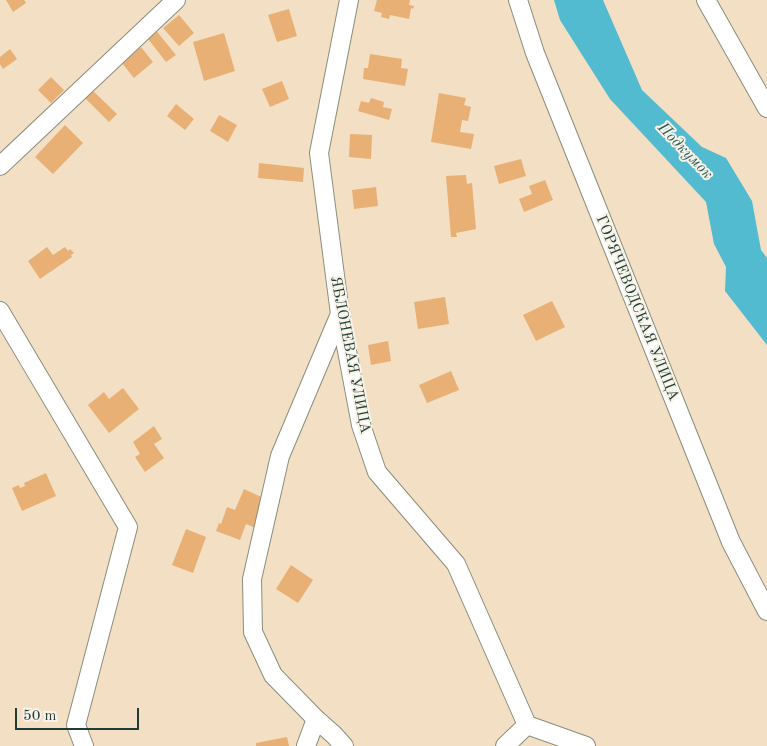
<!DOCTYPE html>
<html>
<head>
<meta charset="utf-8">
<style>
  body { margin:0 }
  #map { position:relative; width:767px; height:746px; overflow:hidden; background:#f3dfc4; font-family:"Old Standard TT",serif }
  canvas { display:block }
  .scale { position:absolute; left:15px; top:708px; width:124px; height:22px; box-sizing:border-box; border:2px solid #1f3d34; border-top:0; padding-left:6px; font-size:15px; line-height:18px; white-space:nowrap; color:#1f3d34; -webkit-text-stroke:4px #f7f3e8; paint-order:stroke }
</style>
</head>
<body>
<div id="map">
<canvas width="767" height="746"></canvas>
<div class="scale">50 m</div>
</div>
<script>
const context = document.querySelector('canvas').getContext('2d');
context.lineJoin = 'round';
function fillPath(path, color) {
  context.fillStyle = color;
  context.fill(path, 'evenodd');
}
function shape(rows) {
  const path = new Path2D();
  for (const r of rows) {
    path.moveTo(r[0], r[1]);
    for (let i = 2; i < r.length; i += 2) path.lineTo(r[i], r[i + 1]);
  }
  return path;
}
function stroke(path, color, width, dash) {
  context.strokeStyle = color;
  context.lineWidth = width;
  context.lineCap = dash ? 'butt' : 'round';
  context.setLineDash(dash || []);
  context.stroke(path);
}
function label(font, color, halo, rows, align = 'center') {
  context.font = font + ' "Old Standard TT",serif';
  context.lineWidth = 4;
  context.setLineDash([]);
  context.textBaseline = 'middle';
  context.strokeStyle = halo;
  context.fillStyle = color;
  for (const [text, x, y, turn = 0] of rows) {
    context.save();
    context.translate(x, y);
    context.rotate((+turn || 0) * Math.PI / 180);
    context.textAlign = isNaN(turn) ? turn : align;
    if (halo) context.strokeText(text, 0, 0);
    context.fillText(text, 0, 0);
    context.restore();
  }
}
const water = shape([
  [554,0,603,0,642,90,702,147,726,158,752,201,761,250,767,258,767,345,725,291,726,267,714,244,706,202,610,99,560,20]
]);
const building = shape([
  [6,0,24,0,26,3,13,12],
  [377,0,410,0,409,5,414,6,413,9,411,8,409,19,390,15,389,19,381,17,382,13,374,11],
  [289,9,297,36,277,42,268,15],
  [179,15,194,33,179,46,163,28],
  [154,28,176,55,166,62,145,35],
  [224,33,235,71,204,81,193,42],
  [141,47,153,62,134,78,122,63],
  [10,49,17,59,3,69,0,64,0,57],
  [370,54,402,59,401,68,408,69,405,86,363,79,364,68,368,68],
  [51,77,64,90,51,103,38,90],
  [282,81,289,99,270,107,262,89],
  [91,89,117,114,109,122,84,97],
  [439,93,466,98,464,105,471,107,468,121,462,120,460,132,474,134,471,149,431,142],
  [371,98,384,102,383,107,392,109,389,120,358,111,361,101,369,103],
  [176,104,194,119,185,130,167,116],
  [219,115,237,125,228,142,210,131],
  [65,125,83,143,53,174,35,157],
  [350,134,372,135,371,159,349,157],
  [521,159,526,176,499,184,494,166],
  [259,163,304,168,303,182,258,178],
  [466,175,467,184,472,183,476,229,456,233,457,237,451,237,446,176],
  [545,180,553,200,524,212,519,199,532,194,529,186],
  [376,187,378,206,354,209,352,190],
  [47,247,53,255,65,247,68,251,70,249,74,253,71,255,72,257,40,279,28,261],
  [445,297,449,324,418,329,414,302],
  [552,301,565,327,536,341,523,315],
  [388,341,391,361,371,365,368,345],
  [451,371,459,390,427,403,419,385],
  [123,388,139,409,109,433,88,405,104,392,109,399],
  [154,426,162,439,154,444,164,458,145,472,135,457,140,454,133,442],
  [46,473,56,496,22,511,12,488,19,485,20,488,25,486,24,483],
  [244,489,272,502,261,530,246,524,240,540,216,531,219,523,221,524,227,507,235,510],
  [186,529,206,537,193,573,172,565],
  [291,565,313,580,298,603,276,589],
  [287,737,289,746,256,746,256,743]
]);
const minor = shape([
  [349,0,319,153,340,314,361,425,377,472,456,564,527,725,586,746],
  [518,0,535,53,731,542,767,611],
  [706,0,767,108],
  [0,166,176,0],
  [0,311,128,527,76,725,84,746],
  [340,314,280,456,252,579,253,632,273,675,316,719,334,735,344,746],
  [306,746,316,719],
  [505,746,527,725]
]);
const streetNames = [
  ["ГОРЯЧЕВОДСКАЯ УЛИЦА",637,308,68],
  ["ЯБЛОНЕВАЯ УЛИЦА",350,355,79]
];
const waterNames = [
  ["Подкумок",685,151,46]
];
fillPath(water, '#52bbcf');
fillPath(building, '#e8b074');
stroke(minor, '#898e7c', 20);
stroke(minor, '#fff', 18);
label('15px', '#1f3d34', '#f7f3e8', streetNames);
label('italic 16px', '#2c5c5b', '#f7f3e8', waterNames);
</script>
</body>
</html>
